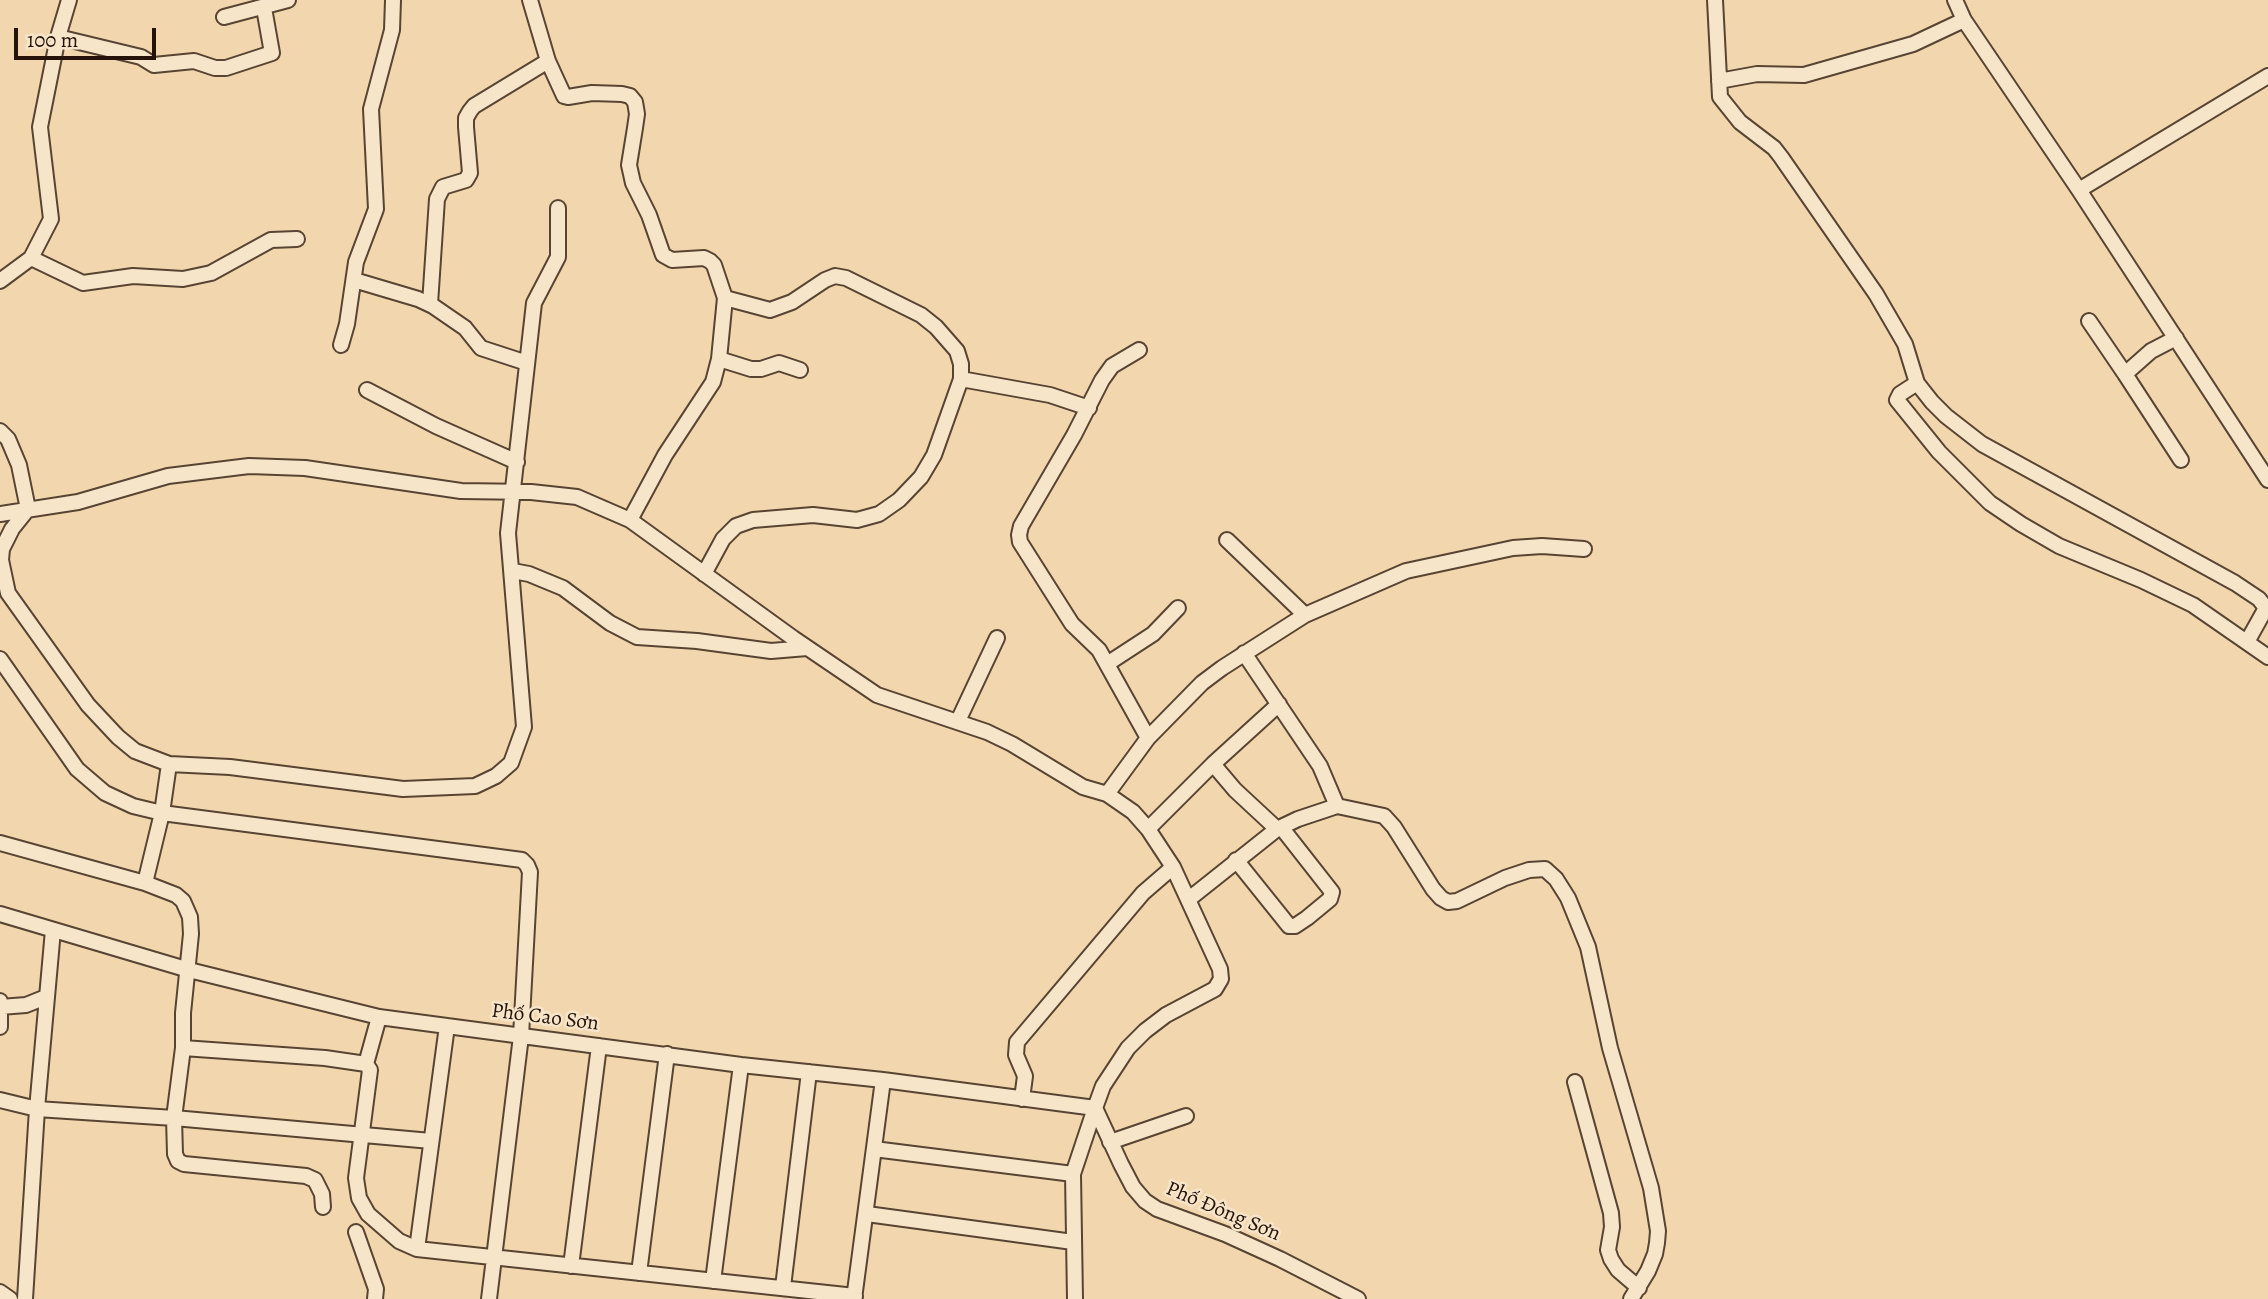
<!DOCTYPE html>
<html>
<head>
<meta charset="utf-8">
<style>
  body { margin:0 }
  #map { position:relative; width:2268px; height:1299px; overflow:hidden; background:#f2d7ae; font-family:Alegreya,serif }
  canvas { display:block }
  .scale { position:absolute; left:14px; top:28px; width:142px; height:32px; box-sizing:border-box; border:4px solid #251309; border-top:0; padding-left:9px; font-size:21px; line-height:24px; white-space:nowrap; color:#251309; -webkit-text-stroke:5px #f7e5ca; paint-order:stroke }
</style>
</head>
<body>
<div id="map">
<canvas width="2268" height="1299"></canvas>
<div class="scale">100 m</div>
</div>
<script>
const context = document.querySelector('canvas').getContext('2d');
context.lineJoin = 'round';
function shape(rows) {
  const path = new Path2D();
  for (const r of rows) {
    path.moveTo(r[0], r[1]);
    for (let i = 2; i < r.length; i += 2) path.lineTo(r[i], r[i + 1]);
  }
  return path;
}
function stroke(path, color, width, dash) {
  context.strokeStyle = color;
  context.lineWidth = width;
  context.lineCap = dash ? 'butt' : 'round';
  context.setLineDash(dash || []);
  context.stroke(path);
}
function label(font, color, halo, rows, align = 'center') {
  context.font = font + ' Alegreya,serif';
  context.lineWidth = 5;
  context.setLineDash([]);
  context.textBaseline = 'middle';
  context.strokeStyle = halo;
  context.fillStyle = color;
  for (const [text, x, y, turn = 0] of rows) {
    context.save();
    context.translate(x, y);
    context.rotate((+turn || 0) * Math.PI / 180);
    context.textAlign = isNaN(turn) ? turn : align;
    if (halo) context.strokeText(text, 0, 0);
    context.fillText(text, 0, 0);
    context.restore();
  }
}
const minor = shape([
  [69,0,58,37,40,127,51,219,31,258,83,283,133,276,183,279,211,273,271,240,297,239],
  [530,0,548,61,564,96,568,97,592,93,622,94,630,96,635,102,637,114,635,128,629,165,633,183,649,215,663,255,672,260,704,258,710,261,714,265,725,298,719,359,713,382,665,455,630,520],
  [1715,0,1720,97,1740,122,1774,148,1781,157,1876,294,1905,344,1917,383,1932,402,1946,416,1982,444,2235,583,2259,599,2266,608,2247,642],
  [1955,0,1964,20,2079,190,2268,480],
  [224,17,288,0],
  [58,37,141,57,154,65,194,61,215,68,226,68,272,53,264,8],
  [1719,81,1757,74,1804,75,1913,44,1964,20],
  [2079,190,2268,76],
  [354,280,418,299,433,306,465,328,481,348,527,363],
  [0,281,31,258],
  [430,304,437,199,443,187,466,180,470,173,466,127,466,118,470,111,474,106,548,61],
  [2089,321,2125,374,2151,351,2176,338],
  [341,345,347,324,356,262,376,209,371,109,392,30,393,0],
  [1139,350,1112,366,1102,380,1074,435,1021,526,1019,535,1020,542,1072,624,1099,650,1148,738],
  [719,359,751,369,761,369,779,363,800,370],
  [2125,374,2181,460],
  [961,379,1050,395,1089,408],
  [1917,383,1900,394,1897,400,1939,452,1990,503,2021,524,2059,546,2141,580,2193,605,2268,657],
  [367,390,436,426,517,462],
  [0,431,8,439,19,465,28,509],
  [28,509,12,529,2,549,1,560,8,593,88,705,118,737,135,751,169,764,230,767,403,789,475,786,496,776,511,763,524,727,508,533,534,303,558,257,558,208],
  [0,514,78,502,168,476,249,466,305,468,461,491,531,492,577,497,630,520,793,638,877,695,987,732,1012,744,1083,787,1107,794,1133,812,1148,829,1173,867,1220,969,1221,979,1215,989,1166,1015,1145,1031,1128,1048,1103,1086,1095,1108,1121,1164,1133,1187,1145,1201,1157,1209,1225,1234,1280,1259,1358,1299],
  [1227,540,1305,615],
  [513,571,529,574,563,588,610,623,637,637,697,641,771,651,807,648],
  [704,574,723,539,736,526,753,520,813,515,857,520,879,514,899,500,921,477,934,455,961,379,961,364,957,351,936,327,921,315,846,278,835,276,825,280,792,302,770,310,725,298],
  [1244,653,1320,766,1337,806],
  [0,659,77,769,105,793,133,806,162,813,522,860,527,865,530,872,521,1036,489,1299],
  [1107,664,1153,634,1178,608],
  [958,721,997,638],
  [1213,764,1235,790,1277,829],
  [1107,794,1148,738,1202,683,1222,668,1305,615,1406,571,1513,548,1542,546,1584,549],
  [1148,829,1213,764,1279,704],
  [0,843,145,883,176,895,183,901,190,917,191,934,183,1013,183,1048,174,1118,175,1154,178,1161,184,1164,306,1176,315,1180,322,1194,323,1207],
  [1236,860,1289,926,1295,926,1307,918,1330,899,1332,892,1281,827],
  [145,883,162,813,169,764],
  [1189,899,1277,829,1298,819,1337,806,1384,816,1394,827,1433,889,1441,898,1448,902,1457,901,1505,878,1529,870,1545,869,1556,879,1568,898,1588,947,1610,1048,1651,1188,1658,1231,1657,1243,1655,1254,1648,1271,1631,1299],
  [0,914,189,970,379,1017,741,1065,883,1080,1095,1108,1073,1174,1075,1299],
  [0,1007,26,1005,46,997],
  [379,1017,366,1064,370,1070,356,1178,359,1198,368,1214,399,1241,417,1249,855,1296],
  [0,1027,0,1001],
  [183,1048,325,1058,366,1064],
  [1575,1082,1611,1213,1612,1227,1608,1250,1611,1259,1618,1270,1639,1288],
  [1022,1099,1025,1076,1016,1055,1017,1042,1143,893,1173,867],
  [0,1100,37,1109,174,1118,431,1141],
  [1110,1142,1186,1116],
  [874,1149,1073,1174],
  [867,1214,1073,1242],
  [356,1232,376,1289,375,1299],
  [417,1249,447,1026],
  [571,1266,599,1046],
  [639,1273,667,1054],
  [713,1281,741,1065],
  [783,1287,809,1072],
  [0,1292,10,1299],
  [25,1299,37,1109,53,930],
  [854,1299,883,1080]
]);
const streetNames = [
  ["Phố Cao Sơn",545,1018,7],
  ["Phố Đông Sơn",1223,1212,23]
];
stroke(minor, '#584432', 18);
stroke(minor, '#f7e5ca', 14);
label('21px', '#251309', '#f7e5ca', streetNames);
</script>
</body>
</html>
